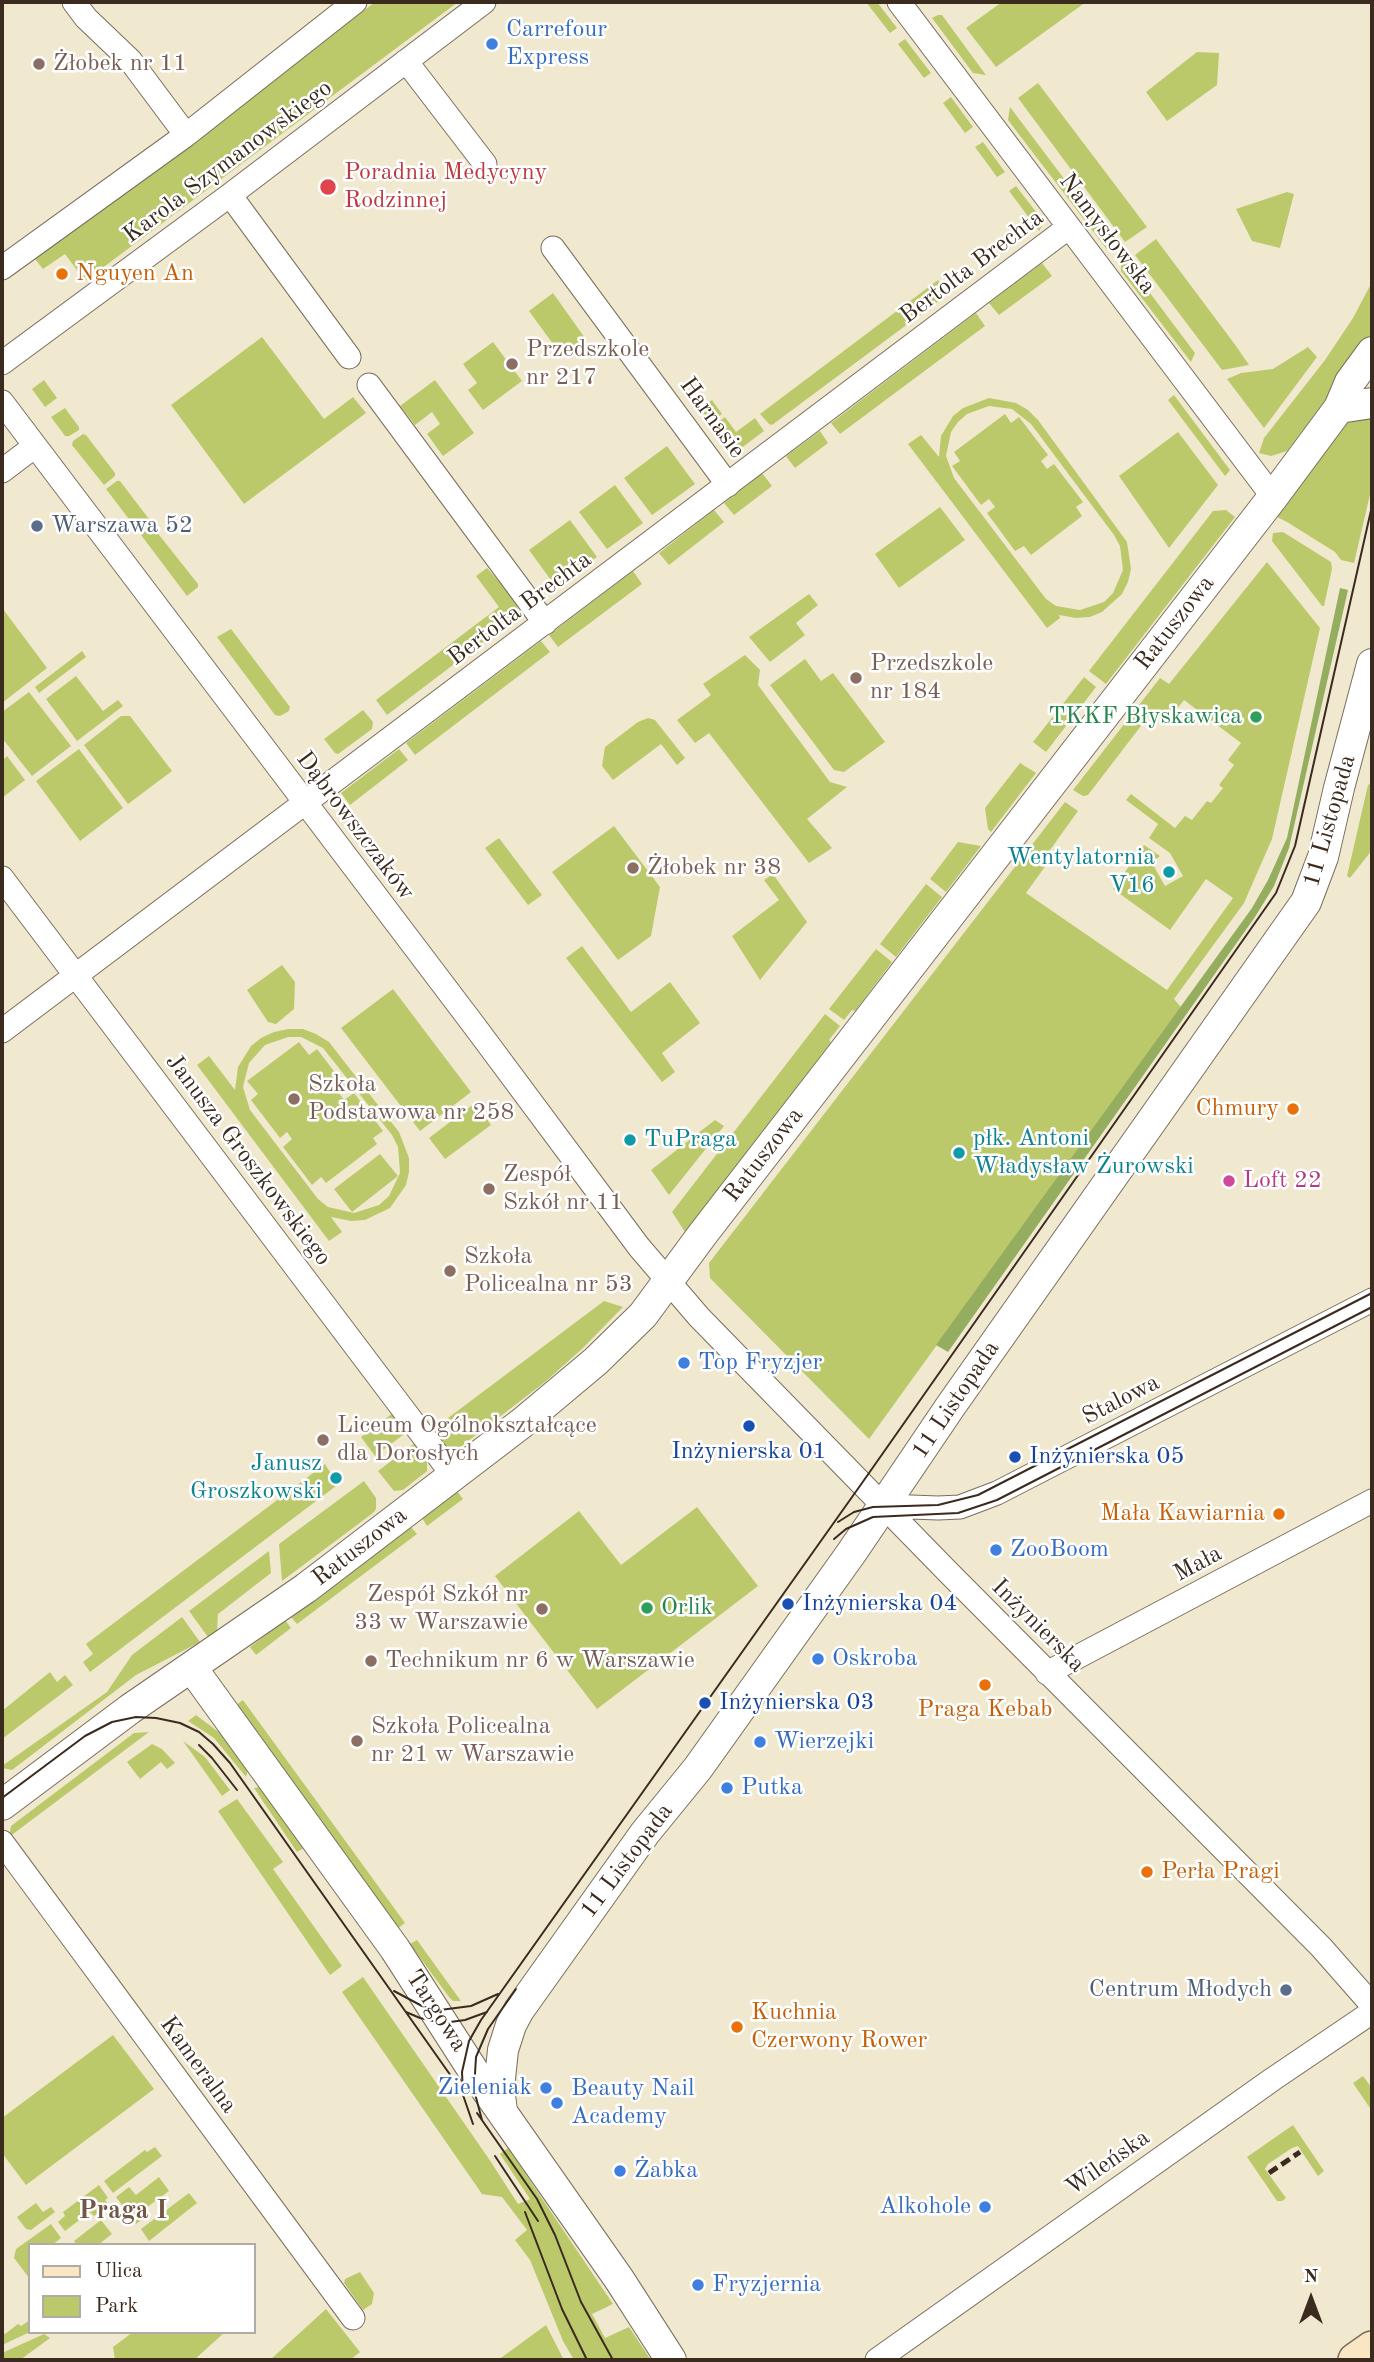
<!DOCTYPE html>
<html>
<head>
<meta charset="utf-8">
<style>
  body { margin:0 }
  #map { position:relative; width:1374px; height:2362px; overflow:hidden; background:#f0e9d0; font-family:"Old Standard TT",serif }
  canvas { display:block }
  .frame { position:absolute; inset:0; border:4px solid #3b2a1e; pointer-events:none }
  .legend { position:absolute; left:28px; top:2243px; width:228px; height:91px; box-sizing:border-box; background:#fff; border:2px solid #b1aaa5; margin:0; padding:9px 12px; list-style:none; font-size:21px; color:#3b2a1e }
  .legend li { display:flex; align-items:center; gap:14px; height:35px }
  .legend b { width:35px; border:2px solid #b1aaa5 }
  .north { position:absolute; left:1276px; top:2264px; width:70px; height:70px; -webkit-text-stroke:5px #fff; paint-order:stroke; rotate:0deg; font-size:19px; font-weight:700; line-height:28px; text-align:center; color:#3b2a1e }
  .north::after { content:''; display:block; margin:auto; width:24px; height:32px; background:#3b2a1e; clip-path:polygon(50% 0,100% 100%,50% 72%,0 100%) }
</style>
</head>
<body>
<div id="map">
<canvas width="1374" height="2362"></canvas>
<div class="frame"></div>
<ul class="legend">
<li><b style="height:9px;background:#fbe6c4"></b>Ulica</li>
<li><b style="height:19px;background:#bcc96b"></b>Park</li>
</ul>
<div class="north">N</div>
</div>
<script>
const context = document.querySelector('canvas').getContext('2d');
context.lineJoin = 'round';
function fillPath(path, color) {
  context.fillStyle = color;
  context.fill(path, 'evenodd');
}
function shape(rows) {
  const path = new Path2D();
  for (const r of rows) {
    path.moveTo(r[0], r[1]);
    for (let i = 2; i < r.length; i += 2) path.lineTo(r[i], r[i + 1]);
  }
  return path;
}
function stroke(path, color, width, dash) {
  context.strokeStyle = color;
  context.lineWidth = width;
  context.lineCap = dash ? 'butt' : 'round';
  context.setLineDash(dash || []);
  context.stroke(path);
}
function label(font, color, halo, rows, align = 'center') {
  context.font = font + ' "Old Standard TT",serif';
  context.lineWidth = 5;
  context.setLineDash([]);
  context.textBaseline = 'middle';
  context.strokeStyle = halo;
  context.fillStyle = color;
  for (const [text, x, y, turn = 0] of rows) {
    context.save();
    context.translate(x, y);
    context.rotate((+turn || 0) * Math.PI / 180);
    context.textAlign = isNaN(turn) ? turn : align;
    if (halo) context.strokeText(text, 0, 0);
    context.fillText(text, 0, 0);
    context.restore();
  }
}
const green = shape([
  [375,2,458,2,85,281,65,254,43,269,35,259],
  [866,2,877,2,897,28,890,33],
  [1002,2,1086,2,996,67,966,28],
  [938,15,942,15,986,75,973,73,932,18],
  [905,39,931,73,924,78,898,44],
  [1197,52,1219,53,1217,85,1167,121,1146,92],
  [1038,83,1147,227,1125,242,1018,98],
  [951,97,973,127,965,133,943,103],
  [1010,107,1117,249,1108,251,1008,120],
  [983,142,1005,172,997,177,975,147],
  [1016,186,1040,217,1042,226,1039,231,1009,191],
  [1287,192,1294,194,1280,248,1252,241,1236,209],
  [1156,239,1236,346,1249,365,1222,370,1135,255],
  [1126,261,1195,353,1191,362,1121,271,1121,265],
  [1042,263,1052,276,999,315,989,303],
  [938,280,943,288,940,300,772,425,769,424,760,414],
  [1372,282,1372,338,1287,451,1271,456,1259,453,1264,438,1325,360,1353,318],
  [553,293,585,338,561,355,529,311],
  [976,313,985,326,840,434,831,423],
  [262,337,324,419,353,397,366,413,244,504,171,405],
  [493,342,522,381,483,410,468,390,477,383,463,364],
  [1308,347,1317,357,1264,428,1227,379,1241,373,1273,369],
  [44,380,57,398,45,407,32,389],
  [435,380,474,433,443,456,427,434,440,424,432,412,415,425,400,406],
  [1174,395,1230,470,1225,476,1168,400],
  [989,398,1016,403,1028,410,1038,420,1127,542,1131,569,1128,582,1122,594,1102,612,1090,617,1076,618,1059,615,1060,618,1047,628,908,444,921,435,939,457,941,436,953,416,963,408],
  [989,406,1012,409,1031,424,1114,535,1120,546,1123,570,1113,593,1104,602,1080,610,1056,606,1046,599,954,478,946,456,951,432,958,422,967,414],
  [712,400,722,414,708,425,697,410],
  [65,408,79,427,79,430,69,436,65,436,51,417],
  [1372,412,1372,486,1354,563,1341,560,1335,552,1287,522,1275,516,1346,424,1351,418],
  [1005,414,1011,423,1019,417,1048,455,1041,461,1047,469,1054,464,1083,502,1076,507,1082,516,1031,555,1024,546,1015,551,987,513,995,507,989,499,981,505,952,466,960,461,954,452],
  [725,417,736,432,755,418,764,431,740,449,724,447,710,428],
  [820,431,828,443,795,468,786,456],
  [1178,432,1218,485,1169,548,1119,476],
  [83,434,86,435,115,473,115,476,104,485,72,445,73,441],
  [667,446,695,484,652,515,624,478],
  [762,473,772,486,734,515,724,503],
  [117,481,120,481,149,519,150,523,138,531,106,489],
  [615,485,643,523,607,549,579,512],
  [940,507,965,540,899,588,875,554],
  [714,510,724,522,669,565,659,553],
  [1226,510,1235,517,1106,684,1089,671,1213,511],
  [570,520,597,557,556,587,529,550],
  [152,526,198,584,198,587,187,596,141,535],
  [1283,532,1331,562,1332,569,1324,606,1322,606,1272,541,1273,533],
  [1267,562,1320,628,1272,839,1244,903,1174,999,1181,1007,869,1439,710,1278,709,1263,1065,802,1078,811,1045,857,1049,861,1026,893,1167,990,1233,898,1206,879,1170,930,1113,889,1144,845,1160,856,1152,863,1165,886,1183,876,1170,853,1149,838,1158,824,1126,800,1131,794,1175,828,1185,816,1192,820,1207,801,1211,803,1223,788,1219,785,1234,765,1228,760,1241,743,1184,700,1168,720,1154,709,1088,795,1083,796,1073,790,1160,678,1169,684],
  [487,568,516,601,519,615,387,715,376,700,499,607,476,576],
  [633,571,642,584,558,647,549,635],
  [809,594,818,605,796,623,805,635,770,662,749,637],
  [3,609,47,668,2,703,2,611],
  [231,629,290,707,289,711,280,716,275,715,217,637],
  [541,641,550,652,415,755,406,743],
  [82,651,86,657,39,693,35,687],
  [745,655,760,670,758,685,830,782,847,787,807,819,832,848,809,863,709,733,695,743,677,720,711,695,703,684],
  [805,659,821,681,833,673,885,742,844,772,834,770,770,685],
  [76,676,103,711,118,700,123,706,77,741,46,699],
  [1084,677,1096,687,1046,752,1033,742],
  [29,692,71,746,32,776,2,738,2,712],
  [363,710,373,722,372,729,338,754,335,753,324,739],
  [121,716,130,716,172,771,128,804,84,745],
  [648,718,655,720,685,758,677,765,661,744,613,780,602,766,605,747,638,722],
  [79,749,123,808,80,841,36,781],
  [399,749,408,760,350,805,341,793],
  [7,756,25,780,2,798,2,761],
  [1020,763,1036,773,991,832,988,829,985,808],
  [1372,783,1372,850,1350,878,1347,876,1368,785],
  [614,826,660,887,651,936,618,960,552,872],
  [499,838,542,895,528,905,485,848],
  [958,842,981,846,946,892,930,879],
  [773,874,807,922,760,980,732,936,779,900,764,880],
  [926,884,942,897,896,957,880,944],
  [582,946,631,1012,670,982,700,1023,662,1053,675,1072,662,1082,566,958],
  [876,949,892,962,855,1011,852,1010,844,1020,829,1009],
  [282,965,295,982,294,1009,276,1024,268,1022,247,990],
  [393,989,471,1092,420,1131,341,1028],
  [825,1014,840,1026,829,1040,831,1042,685,1232,672,1212],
  [288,1029,303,1029,316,1034,329,1042,399,1132,409,1158,409,1172,406,1185,390,1208,365,1220,351,1221,331,1217,342,1232,329,1241,197,1065,209,1056,235,1090,238,1067,251,1046,261,1038,274,1032],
  [288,1037,301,1037,323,1048,392,1135,398,1147,400,1173,389,1196,379,1205,354,1213,328,1207,318,1199,250,1110,243,1087,249,1063,265,1045],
  [299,1042,309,1055,317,1049,346,1087,339,1093,344,1100,354,1093,383,1131,373,1138,377,1144,326,1183,321,1177,312,1185,283,1147,292,1139,287,1132,280,1138,251,1100,258,1094,247,1081],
  [475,1103,491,1125,445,1159,429,1138],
  [715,1120,724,1126,669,1195,651,1170],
  [380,1154,398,1176,352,1212,334,1189],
  [604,1301,623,1307,583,1348,545,1382,459,1448,447,1447,442,1443,432,1430],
  [393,1413,407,1432,375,1456,361,1437],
  [415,1443,427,1461,427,1471,403,1490,394,1491,378,1471],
  [325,1464,336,1482,336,1486,90,1672,83,1662,93,1654,86,1644],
  [364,1481,376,1498,376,1509,373,1513,282,1581,279,1544],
  [457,1491,463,1499,427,1526,422,1518],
  [697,1507,758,1586,597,1709,495,1576,579,1511,621,1565],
  [410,1526,417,1534,297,1624,290,1616],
  [269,1551,271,1573,218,1614,217,1631,208,1637,189,1611],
  [182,1617,200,1642,136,1675,12,1770,2,1768,2,1766,107,1692,132,1655],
  [285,1620,291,1628,256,1655,250,1647],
  [50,1672,57,1682,65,1675,73,1685,2,1739,2,1711],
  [243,1700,405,1923,398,1928,238,1709,236,1705],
  [196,1715,220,1733,248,1770,246,1777,214,1738,188,1721],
  [149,1732,9,1837,11,1826,134,1733],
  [183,1741,205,1757,230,1790,222,1796],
  [152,1744,162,1749,175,1763,167,1769,161,1762,140,1779,127,1762],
  [260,1787,306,1847,297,1852,254,1788],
  [237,1799,283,1862,273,1869,342,1966,330,1975,218,1811],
  [417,1940,461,2001,453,2001,449,1997,410,1944],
  [363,1977,491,2162,518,2204,530,2199,500,2154,508,2148,613,2304,592,2314,605,2338,629,2327,651,2360,574,2360,563,2341,530,2260,515,2240,527,2230,502,2197,482,2194,342,1992],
  [113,2035,154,2089,26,2185,2,2153,2,2118],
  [1363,2076,1372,2088,1372,2111,1353,2083],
  [1293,2125,1324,2171,1318,2176,1298,2146,1292,2148,1268,2164,1265,2169,1286,2198,1282,2201,1277,2201,1247,2157],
  [155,2147,162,2156,113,2193,104,2181,145,2150,147,2152],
  [159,2177,169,2191,146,2208,150,2214,136,2224,116,2197,129,2187,136,2195],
  [99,2185,108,2198,105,2200,109,2205,94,2216,90,2212,65,2231,58,2222,65,2216,63,2212],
  [189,2193,197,2203,149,2241,141,2229],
  [36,2203,43,2212,51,2207,55,2212,31,2230,26,2229,17,2217],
  [101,2220,112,2234,98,2245,77,2245,74,2241],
  [51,2224,61,2238,52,2245,30,2245,30,2279,14,2258,16,2249],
  [360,2272,374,2293,372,2304,363,2310,344,2283,345,2279],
  [326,2309,360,2352,350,2360,270,2360],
  [30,2320,30,2332,2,2345,2,2331,5,2334,18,2324,21,2326],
  [546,2325,564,2360,498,2360],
  [133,2332,225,2332,194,2360,115,2360,113,2347],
  [44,2334,50,2338,20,2360,2,2360,2,2353]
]);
const forest = shape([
  [1340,588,1348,590,1289,848,1274,886,1255,917,948,1352,936,1345,1252,908,1268,880,1287,838]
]);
const minor = shape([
  [74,2,86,18,130,60,186,135],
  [899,2,1273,497],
  [406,61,485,164],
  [230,195,349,357],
  [553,248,728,485],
  [2,268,186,135,355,2],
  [2,363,230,195,484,2],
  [369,385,545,623],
  [2,402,476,1028,639,1247,699,1317,950,1574,1321,1947,1372,2005],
  [2,471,35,446],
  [2,878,452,1474],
  [2,1031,1069,227],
  [884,1506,938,1508,960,1507,997,1493,1372,1300],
  [1047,1673,1372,1501],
  [2,1842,353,2318],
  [877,2360,1273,2079,1372,2012]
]);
const tertiary = shape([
  [1339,408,1372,403],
  [192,1668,395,1949,476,2075,619,2279,671,2360],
  [2,1805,130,1709,306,1588,522,1423,596,1361,643,1315,702,1235,1273,497,1339,408,1350,382,1372,352],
  [502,2111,499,2088,503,2050,511,2025,519,2010,645,1833,698,1768,852,1552,950,1407,1306,902,1323,857,1339,788,1372,664]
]);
const secondary = shape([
  [1355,2360,1372,2348]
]);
const tram = shape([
  [838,1522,854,1512,873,1507,938,1505,978,1495,1372,1293],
  [834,1539,846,1529,873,1517,958,1513,997,1500,1372,1307],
  [199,1745,212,1758,237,1790],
  [2,1798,85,1736,112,1722,136,1717,156,1718,180,1723,199,1732,213,1744,230,1763,463,2093],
  [394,1991,422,2006,440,2010,471,2006,498,1994],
  [406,2012,420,2018,443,2023,465,2020,487,2012],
  [477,2113,537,2199,555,2235,581,2302,613,2360],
  [482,2120,474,2090,476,2057,488,2029,516,1989],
  [473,2124,463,2095,462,2072,469,2041,481,2020,862,1483,1276,893,1295,846,1372,506],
  [495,2156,538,2221],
  [525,2212,562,2309,587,2360]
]);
const rail = shape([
  [1269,2173,1300,2152]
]);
const markers = [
  [492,44,7,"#3f7fe0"],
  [39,64,7,"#8d6e63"],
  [328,187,9,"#e0444e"],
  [62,274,7,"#e8710a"],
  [512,364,7,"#8d6e63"],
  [37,526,7,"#5c6f8a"],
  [856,678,7,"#8d6e63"],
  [1256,717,7,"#2e9e5b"],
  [633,868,7,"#8d6e63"],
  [1169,872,7,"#0f9aa8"],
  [294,1099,7,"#8d6e63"],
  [1293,1109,7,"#e8710a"],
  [630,1140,7,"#0f9aa8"],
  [959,1153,7,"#0f9aa8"],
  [1229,1181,7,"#d1479c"],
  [489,1189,7,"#8d6e63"],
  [450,1271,7,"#8d6e63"],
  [684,1363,7,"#3f7fe0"],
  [749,1426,7,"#1a4fb4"],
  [323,1440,7,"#8d6e63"],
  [1015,1457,7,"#1a4fb4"],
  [336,1478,7,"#0f9aa8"],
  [1279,1514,7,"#e8710a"],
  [996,1550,7,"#3f7fe0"],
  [788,1604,7,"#1a4fb4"],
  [647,1608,7,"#2e9e5b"],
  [542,1609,7,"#8d6e63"],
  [818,1659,7,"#3f7fe0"],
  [371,1661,7,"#8d6e63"],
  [985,1685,7,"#e8710a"],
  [705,1703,7,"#1a4fb4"],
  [357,1741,7,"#8d6e63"],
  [760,1742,7,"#3f7fe0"],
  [727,1788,7,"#3f7fe0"],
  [1147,1872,7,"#e8710a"],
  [1286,1990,7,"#5c6f8a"],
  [737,2027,7,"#e8710a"],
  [546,2088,7,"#3f7fe0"],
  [557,2103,7,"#3f7fe0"],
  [620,2171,7,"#3f7fe0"],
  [985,2207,7,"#3f7fe0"],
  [698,2285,7,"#3f7fe0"]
];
const shopNames = [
  ["Carrefour",506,30],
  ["Express",506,58],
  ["Top Fryzjer",698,1363],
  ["ZooBoom",1010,1550],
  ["Oskroba",832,1659],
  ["Wierzejki",774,1742],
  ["Putka",741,1788],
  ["Zieleniak",532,2088,"right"],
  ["Beauty Nail",571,2089],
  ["Academy",571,2117],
  ["Żabka",634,2171],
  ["Alkohole",971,2207,"right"],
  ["Fryzjernia",712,2285]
];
const educationNames = [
  ["Żłobek nr 11",53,64],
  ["Przedszkole",526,350],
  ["nr 217",526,378],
  ["Przedszkole",870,664],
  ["nr 184",870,692],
  ["Żłobek nr 38",647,868],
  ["Szkoła",308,1085],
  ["Podstawowa nr 258",308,1113],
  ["Zespół",503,1175],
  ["Szkół nr 11",503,1203],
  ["Szkoła",464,1257],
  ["Policealna nr 53",464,1285],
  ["Liceum Ogólnokształcące",337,1426],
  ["dla Dorosłych",337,1454],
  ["Zespół Szkół nr",528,1595,"right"],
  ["33 w Warszawie",528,1623,"right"],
  ["Technikum nr 6 w Warszawie",385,1661],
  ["Szkoła Policealna",371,1727],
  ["nr 21 w Warszawie",371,1755]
];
const streetNames = [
  ["Karola Szymanowskiego",228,162,-37],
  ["Namysłowska",1107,234,53],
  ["Bertolta Brechta",972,267,-37],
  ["Harnasie",712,418,54],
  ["Bertolta Brechta",520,609,-37],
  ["Ratuszowa",1175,623,-52],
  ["11 Listopada",1330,821,-74],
  ["Dąbrowszczaków",355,826,53],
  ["Ratuszowa",764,1155,-52],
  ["Janusza Groszkowskiego",248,1160,53],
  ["11 Listopada",956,1400,-56],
  ["Stalowa",1121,1400,-27],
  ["Ratuszowa",360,1547,-38],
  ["Mała",1198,1564,-28],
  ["Inżynierska",1038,1626,45],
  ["11 Listopada",627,1861,-53],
  ["Targowa",436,2011,57],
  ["Kameralna",198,2065,54],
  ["Wileńska",1108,2163,-35]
];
const healthNames = [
  ["Poradnia Medycyny",344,173],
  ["Rodzinnej",344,201]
];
const foodNames = [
  ["Nguyen An",76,274],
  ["Chmury",1279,1109,"right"],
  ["Mała Kawiarnia",1265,1514,"right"],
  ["Praga Kebab",985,1710,"center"],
  ["Perła Pragi",1161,1872],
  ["Kuchnia",751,2013],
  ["Czerwony Rower",751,2041]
];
const serviceNames = [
  ["Warszawa 52",51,526],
  ["Centrum Młodych",1272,1990,"right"]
];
const leisureNames = [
  ["TKKF Błyskawica",1242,717],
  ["Orlik",661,1608,"left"]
];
const cultureNames = [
  ["Wentylatornia",1155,858],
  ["V16",1155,886],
  ["płk. Antoni",973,1139,"left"],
  ["Władysław Żurowski",973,1167,"left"],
  ["TuPraga",644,1140,"left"],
  ["Janusz",322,1464],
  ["Groszkowski",322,1492]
];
const hotelNames = [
  ["Loft 22",1243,1181]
];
const transitNames = [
  ["Inżynierska 01",749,1452,"center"],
  ["Inżynierska 05",1029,1457],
  ["Inżynierska 04",802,1604],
  ["Inżynierska 03",719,1703]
];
const neighbourhoodNames = [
  ["Praga I",123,2211]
];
fillPath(green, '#bcc96b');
fillPath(forest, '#95ad5f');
stroke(minor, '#7a6d5c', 25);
stroke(tertiary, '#7a6d5c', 32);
stroke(secondary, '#7a6d5c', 36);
stroke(minor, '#fff', 23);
stroke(tertiary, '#fff', 30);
stroke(secondary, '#fbe6c4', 33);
stroke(tram, '#3b2a1e', 2);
stroke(rail, '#3b2a1e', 5, [10, 5]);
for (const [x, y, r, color] of markers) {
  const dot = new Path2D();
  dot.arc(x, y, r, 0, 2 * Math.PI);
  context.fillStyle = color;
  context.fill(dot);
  stroke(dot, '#fff', 2.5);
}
label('24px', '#366cbe', '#fff', shopNames, 'left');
label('24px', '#785e54', '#fff', educationNames, 'left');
label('24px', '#3b2a1e', '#fff', streetNames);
label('24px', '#be3a42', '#fff', healthNames, 'left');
label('24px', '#c56008', '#fff', foodNames, 'left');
label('24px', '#4e5e75', '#fff', serviceNames, 'left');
label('24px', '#27864d', '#fff', leisureNames, 'right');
label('24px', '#0d838f', '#fff', cultureNames, 'right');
label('24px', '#b23c85', '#fff', hotelNames, 'left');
label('24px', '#164399', '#fff', transitNames, 'left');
label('bold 26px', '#735644', '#fff', neighbourhoodNames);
</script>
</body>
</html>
